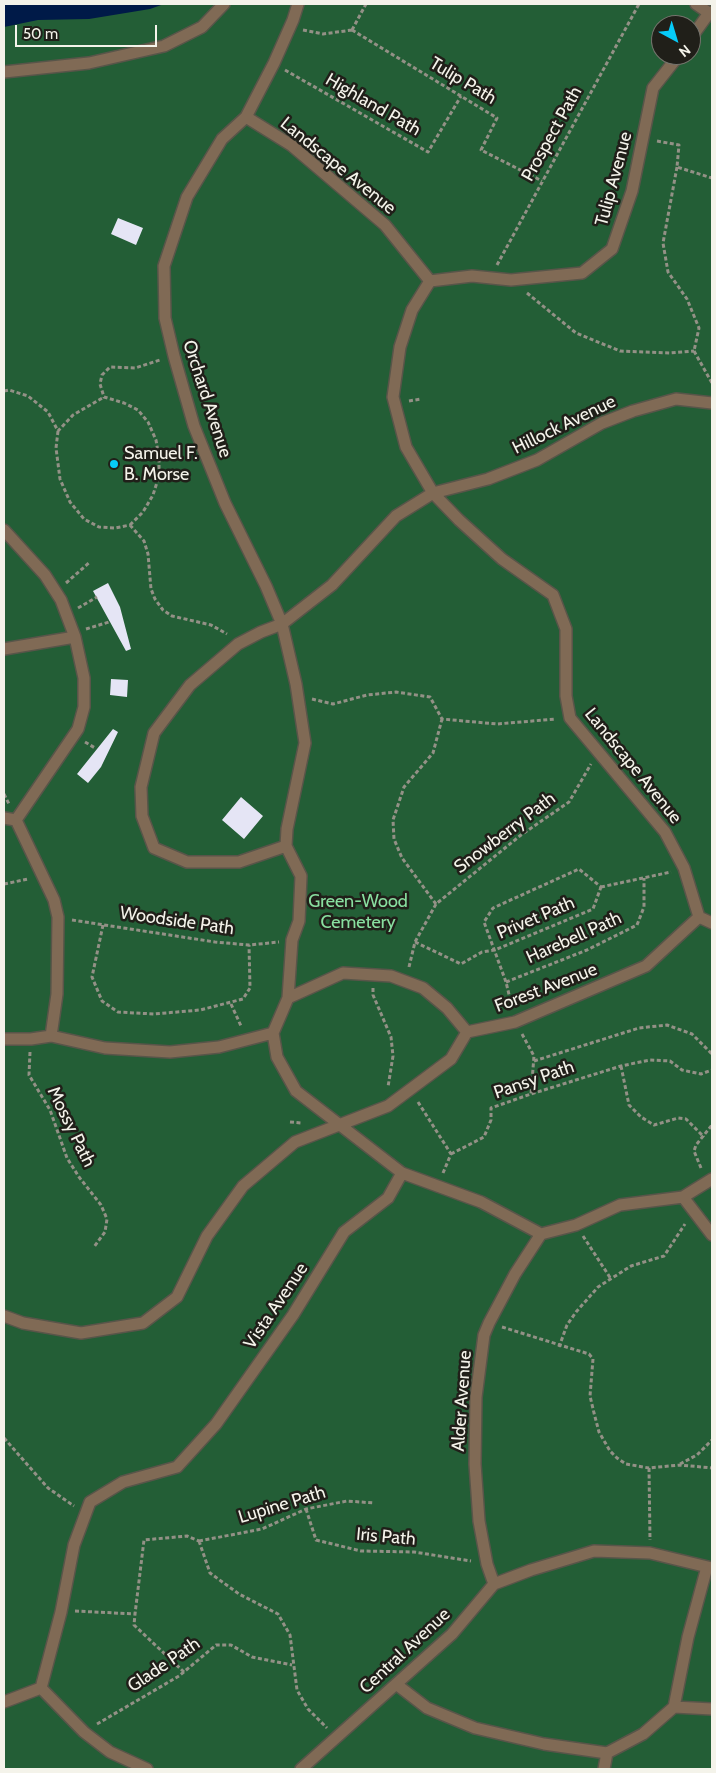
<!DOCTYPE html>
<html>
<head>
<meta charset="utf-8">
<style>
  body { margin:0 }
  #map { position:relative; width:716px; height:1773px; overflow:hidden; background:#3a372a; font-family:Cabin,sans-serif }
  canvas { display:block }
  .frame { position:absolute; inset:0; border:5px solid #f4f3ea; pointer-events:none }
  .north { position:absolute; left:651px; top:15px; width:50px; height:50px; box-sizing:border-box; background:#201f19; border:1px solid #75746d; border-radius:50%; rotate:141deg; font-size:14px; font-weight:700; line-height:20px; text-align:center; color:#f4f3ea }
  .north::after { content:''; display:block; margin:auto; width:18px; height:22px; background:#06cbf9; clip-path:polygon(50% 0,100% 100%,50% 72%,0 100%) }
  .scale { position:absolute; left:15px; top:25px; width:142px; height:22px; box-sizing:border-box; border:2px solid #f4f3ea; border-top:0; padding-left:6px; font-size:15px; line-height:18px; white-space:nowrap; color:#f4f3ea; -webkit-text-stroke:4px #201f19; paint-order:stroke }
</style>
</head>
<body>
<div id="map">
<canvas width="716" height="1773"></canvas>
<div class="frame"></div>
<div class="north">N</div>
<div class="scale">50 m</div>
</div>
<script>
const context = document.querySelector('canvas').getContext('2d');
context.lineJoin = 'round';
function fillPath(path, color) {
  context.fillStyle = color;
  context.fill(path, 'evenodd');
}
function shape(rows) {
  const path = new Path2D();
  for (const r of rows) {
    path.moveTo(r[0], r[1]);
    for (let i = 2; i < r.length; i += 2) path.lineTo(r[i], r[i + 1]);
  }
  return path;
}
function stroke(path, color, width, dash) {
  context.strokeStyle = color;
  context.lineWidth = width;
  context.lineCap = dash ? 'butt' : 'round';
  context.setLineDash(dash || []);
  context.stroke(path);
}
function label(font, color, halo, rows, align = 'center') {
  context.font = font + ' Cabin,sans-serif';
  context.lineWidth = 5;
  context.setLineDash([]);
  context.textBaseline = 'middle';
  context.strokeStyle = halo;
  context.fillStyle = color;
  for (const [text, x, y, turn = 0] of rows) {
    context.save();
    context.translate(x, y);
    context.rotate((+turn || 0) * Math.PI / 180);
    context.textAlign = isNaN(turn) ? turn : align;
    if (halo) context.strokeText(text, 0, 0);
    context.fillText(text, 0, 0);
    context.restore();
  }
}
const green = shape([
  [4,4,712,4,712,1769,4,1769],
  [661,25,691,25,691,55,661,55]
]);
const water = shape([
  [4,4,164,4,150,9,89,19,38,20,4,27]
]);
const building = shape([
  [118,218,143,228,136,245,111,234],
  [108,583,120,607,131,649,126,651,93,591],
  [111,679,128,680,127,697,110,695],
  [113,729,118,732,101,767,88,783,77,774],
  [241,797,263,816,244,839,222,820]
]);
const path = shape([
  [303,30,323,34,352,30],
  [352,30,497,118,481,150,542,181],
  [352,30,366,4],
  [285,70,428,152,461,96],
  [657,141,679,145,677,167,712,178],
  [677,167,663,243,668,272,687,299,699,328,694,351],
  [497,265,639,4],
  [527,293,576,333,620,351,670,353,694,351],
  [694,351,712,383],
  [4,391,9,390,28,396,48,412,58,431,73,415,104,397],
  [409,401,421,399],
  [58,431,56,448,60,479,70,502,84,519,99,527,115,528,130,525],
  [130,525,143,512,153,495,159,476,159,458,156,440,148,422,138,410,124,403,104,397,100,384,102,375,110,367,135,368,160,360],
  [130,525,144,541,148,554,151,589,155,599,163,610,172,616,211,625,227,634],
  [66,583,90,562],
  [78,608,97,597],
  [86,629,109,622],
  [312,699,333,704,367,695,396,692,430,697,442,719,497,724,556,719],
  [85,742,95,748],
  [4,794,9,804],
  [4,884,28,879],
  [601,887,671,872],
  [436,904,402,858,394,839,393,820,404,787,433,753,442,719],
  [72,920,215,942,249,945,279,942],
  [103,925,92,977,102,1001,118,1012,154,1014,200,1010,243,999,250,988,249,945],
  [415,942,461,964,482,952,495,950,593,909,601,887],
  [409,967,415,942,436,904,521,835,569,802,591,764],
  [506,982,587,950,637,925,644,907,644,878],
  [373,988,373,995,391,1037,393,1056,388,1087],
  [231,1004,241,1026],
  [512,1007,506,982,484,922,493,908,579,869,601,887],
  [522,1034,534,1056,531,1094],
  [30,1052,29,1075,50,1110,67,1158,79,1177,101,1205,107,1219,105,1232,94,1247],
  [534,1061,639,1028,667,1025,692,1034,712,1054],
  [621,1066,629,1105,641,1117,654,1125,678,1118,686,1119,704,1137],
  [418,1102,451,1154],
  [290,1122,301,1123],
  [451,1154,484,1137,491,1120,491,1108,531,1094,621,1066,650,1060,670,1061,682,1070,701,1074,712,1070],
  [701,1168,694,1151,696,1145,712,1125],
  [443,1173,451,1154],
  [583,1236,611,1279],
  [502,1327,589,1354,593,1359,590,1396,594,1413,599,1432,610,1451,617,1458,626,1464,649,1468,680,1465,712,1468],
  [559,1347,567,1325,576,1312,598,1287,631,1266,664,1256,685,1224],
  [4,1438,48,1488,74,1506],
  [680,1464,697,1455,712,1440],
  [649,1468,650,1540],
  [306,1509,316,1540,361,1551,414,1552,471,1561],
  [199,1541,210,1573,239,1594,278,1614,290,1635,297,1690,308,1709,327,1728],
  [199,1541,262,1529,306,1509,347,1501,374,1503],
  [75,1611,135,1614],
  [184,1672,134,1625,135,1614,144,1540,187,1536,199,1541],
  [97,1724,179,1676,216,1645,231,1645,252,1657,292,1665]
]);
const lane = shape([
  [298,4,293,20,274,63,246,117,222,139,187,197,164,266,165,318,174,356,194,426,225,503,266,586,282,624,296,684,305,743,287,829,286,846,239,862,187,862,154,848,142,816,141,787,154,733,190,685,238,644,261,632,282,624,332,585,396,516,433,493,488,479,537,460,602,423,633,411,676,399,712,403],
  [696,4,709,13,712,12],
  [691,38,709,13],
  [4,72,89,63,164,46,202,27,224,4],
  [246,117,291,145,385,225,430,281,412,310,400,347,393,397,406,447,433,493,459,520,502,559,553,595,566,629,566,696,570,718,665,832,684,868,699,917,712,923],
  [430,281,472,276,511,280,582,273,612,249,632,191,653,88,679,55],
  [4,530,45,575,61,600,75,637,84,678,84,707,78,729,16,820],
  [4,649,75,637],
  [4,818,16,820,54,900,58,917,57,994,51,1036],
  [286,846,301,876,299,921,292,940,288,998],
  [273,1033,277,1057,296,1091,402,1173],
  [4,1039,31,1039,51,1036,105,1048,170,1052,219,1047,273,1033,288,998,343,973,391,976,423,988,447,1008,467,1032],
  [683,1197,712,1235],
  [4,1316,23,1323,81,1333,143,1323,177,1297,207,1236,243,1186,295,1142,388,1106,451,1059,467,1032,515,1022,646,966,699,917],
  [494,1584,487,1564,479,1521,475,1464,476,1397,484,1335,489,1323,515,1274,541,1234],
  [396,1684,427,1708,475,1728,544,1744,607,1753,643,1734,674,1707,712,1709],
  [41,1688,84,1732,110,1752,147,1769],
  [4,1702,41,1688,61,1612,74,1545,90,1502,123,1482,177,1467,216,1424,293,1315,344,1232,388,1198,402,1173,481,1202,541,1234,576,1225,620,1205,683,1197,712,1179],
  [674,1707,688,1637,707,1567],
  [301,1769,452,1634,494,1584,531,1570,594,1551,650,1553,712,1568],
  [604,1769,607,1753]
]);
const markers = [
  [114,464,5,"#06cbf9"]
];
const streetNames = [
  ["Tulip Path",463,81,31],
  ["Highland Path",373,105,30],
  ["Prospect Path",552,134,-61],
  ["Landscape Avenue",338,166,39],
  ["Tulip Avenue",614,179,-75],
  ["Orchard Avenue",207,399,72],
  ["Hillock Avenue",564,425,-26],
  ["Landscape Avenue",633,766,51],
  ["Snowberry Path",505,833,-37],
  ["Privet Path",536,918,-23],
  ["Woodside Path",177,921,8],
  ["Harebell Path",574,938,-24],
  ["Forest Avenue",546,988,-21],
  ["Pansy Path",534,1080,-19],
  ["Mossy Path",71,1127,64],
  ["Vista Avenue",276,1306,-56],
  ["Alder Avenue",462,1401,-86],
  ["Lupine Path",282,1505,-17],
  ["Iris Path",386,1537,5],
  ["Central Avenue",405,1651,-43],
  ["Glade Path",164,1665,-34]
];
const poiNames = [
  ["Samuel F.",124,454],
  ["B. Morse",124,475]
];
const parkNames = [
  ["Green-Wood",358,902],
  ["Cemetery",358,923]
];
fillPath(green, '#235e36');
fillPath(water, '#001a48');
fillPath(building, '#e5e5f5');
stroke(lane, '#585549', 14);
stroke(path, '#939186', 3, [4, 2.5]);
stroke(lane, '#806a55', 11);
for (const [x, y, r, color] of markers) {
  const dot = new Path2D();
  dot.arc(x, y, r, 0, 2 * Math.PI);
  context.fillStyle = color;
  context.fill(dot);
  stroke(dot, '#201f19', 2);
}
label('18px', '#f4f3ea', '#201f19', streetNames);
label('18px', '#f4f3ea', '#201f19', poiNames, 'left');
label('18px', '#89e0a0', '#201f19', parkNames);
</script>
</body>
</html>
